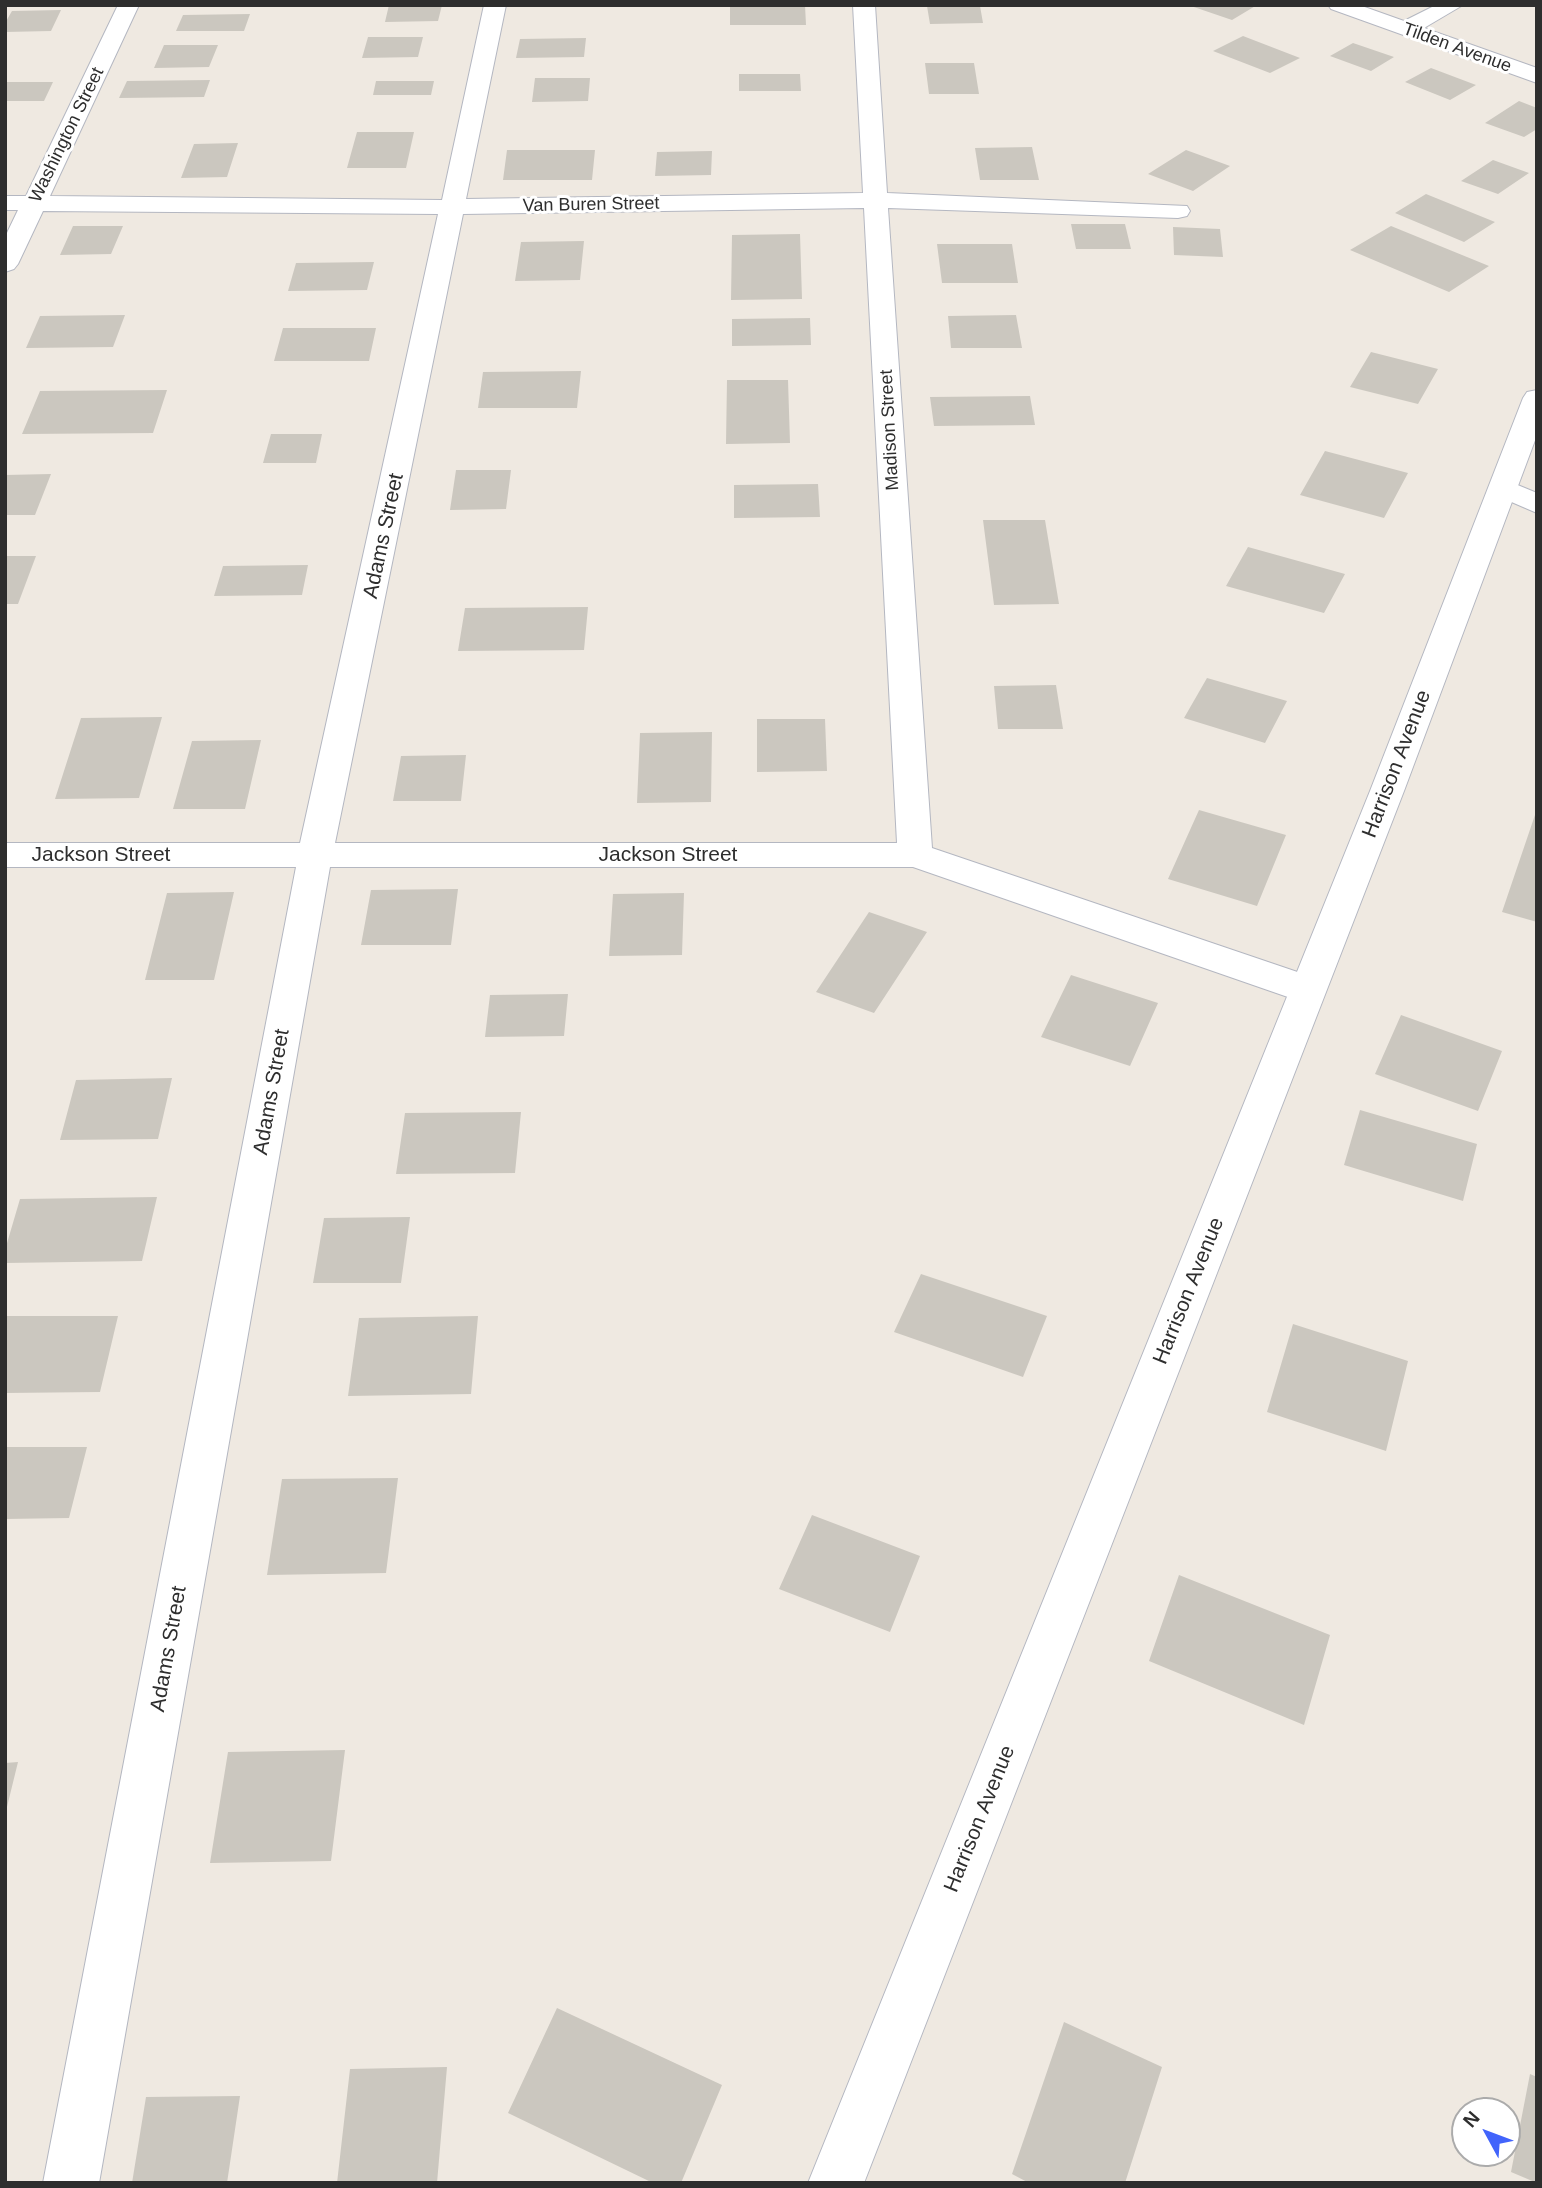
<!DOCTYPE html>
<html>
<head>
<meta charset="utf-8">
<style>
  body { margin:0 }
  #map { position:relative; width:1542px; height:2188px; overflow:hidden; background:#efe9e1; font-family:Helvetica,sans-serif }
  canvas { display:block }
  .frame { position:absolute; inset:0; border:7px solid #2e2e2e; pointer-events:none }
  .north { position:absolute; left:1451px; top:2097px; width:70px; height:70px; box-sizing:border-box; background:#fff; border:2px solid #ababab; border-radius:50%; rotate:311deg; font-size:19px; font-weight:700; line-height:28px; text-align:center; color:#2e2e2e }
  .north::after { content:''; display:block; margin:auto; width:24px; height:32px; background:#4264fb; clip-path:polygon(50% 0,100% 100%,50% 72%,0 100%) }
</style>
</head>
<body>
<div id="map">
<canvas width="1542" height="2188"></canvas>
<div class="frame"></div>
<div class="north">N</div>
</div>
<script>
const context = document.querySelector('canvas').getContext('2d');
context.lineJoin = 'round';
function fillPath(path, color) {
  context.fillStyle = color;
  context.fill(path, 'evenodd');
}
function shape(rows) {
  const path = new Path2D();
  for (const r of rows) {
    path.moveTo(r[0], r[1]);
    for (let i = 2; i < r.length; i += 2) path.lineTo(r[i], r[i + 1]);
  }
  return path;
}
function stroke(path, color, width, dash) {
  context.strokeStyle = color;
  context.lineWidth = width;
  context.lineCap = dash ? 'butt' : 'round';
  context.setLineDash(dash || []);
  context.stroke(path);
}
function label(font, color, halo, rows, align = 'center') {
  context.font = font + ' Helvetica,sans-serif';
  context.lineWidth = 6;
  context.setLineDash([]);
  context.textBaseline = 'middle';
  context.strokeStyle = halo;
  context.fillStyle = color;
  for (const [text, x, y, turn = 0] of rows) {
    context.save();
    context.translate(x, y);
    context.rotate((+turn || 0) * Math.PI / 180);
    context.textAlign = isNaN(turn) ? turn : align;
    if (halo) context.strokeText(text, 0, 0);
    context.fillText(text, 0, 0);
    context.restore();
  }
}
const building = shape([
  [389,5,442,5,438,21,385,22],
  [730,5,805,5,806,25,730,25],
  [1188,5,1257,5,1232,20],
  [927,6,980,6,983,23,930,24],
  [61,10,51,31,5,32,5,23,12,11],
  [250,14,244,31,176,31,183,15],
  [1243,36,1300,58,1270,73,1213,51],
  [368,37,423,37,418,57,362,58],
  [586,38,584,57,516,58,520,39],
  [1353,43,1394,57,1371,71,1330,56],
  [164,45,218,45,209,67,154,68],
  [925,63,974,63,979,94,929,94],
  [1431,68,1476,85,1450,100,1405,82],
  [739,74,800,74,801,91,739,91],
  [535,78,590,78,588,101,532,102],
  [210,80,204,97,119,98,127,81],
  [376,81,434,81,431,95,373,95],
  [5,82,53,82,44,101,5,101],
  [1519,101,1537,108,1537,129,1524,137,1485,123],
  [357,132,414,132,406,168,347,168],
  [238,143,227,177,181,178,194,144],
  [1032,147,1039,180,980,180,975,148],
  [507,150,595,150,592,180,503,180],
  [1186,150,1230,166,1193,191,1148,174],
  [712,151,711,175,655,176,657,152],
  [1493,160,1529,173,1498,194,1461,181],
  [1426,194,1495,222,1464,242,1395,213],
  [1071,224,1125,224,1131,249,1076,249],
  [73,226,123,226,111,254,60,255],
  [1391,226,1489,266,1449,292,1350,250],
  [1173,227,1220,229,1223,257,1174,255],
  [800,234,802,299,731,300,732,235],
  [584,241,580,280,515,281,521,242],
  [937,244,1012,244,1018,283,942,283],
  [374,262,367,290,288,291,296,263],
  [125,315,113,347,26,348,40,316],
  [1016,315,1022,348,951,348,948,316],
  [810,318,811,345,732,346,732,319],
  [283,328,376,328,369,361,274,361],
  [1371,352,1438,369,1418,404,1350,387],
  [581,371,577,408,478,408,483,372],
  [727,380,788,380,790,443,726,444],
  [167,390,153,433,22,434,40,391],
  [1030,396,1035,425,934,426,930,397],
  [271,434,322,434,316,463,263,463],
  [1325,451,1408,473,1384,518,1300,495],
  [456,470,511,470,506,509,450,510],
  [51,474,35,515,5,515,5,475],
  [818,484,820,517,734,518,734,485],
  [983,520,1045,520,1059,604,994,605],
  [1248,547,1345,574,1324,613,1226,586],
  [5,556,36,556,18,604,5,604],
  [308,565,302,595,214,596,223,566],
  [588,607,584,650,458,651,465,608],
  [1207,678,1287,701,1265,743,1184,718],
  [1056,685,1063,729,998,729,994,686],
  [162,717,139,798,55,799,81,718],
  [757,719,825,719,827,771,757,772],
  [712,732,711,802,637,803,640,733],
  [261,740,245,809,173,809,192,741],
  [466,755,461,801,393,801,401,756],
  [1199,810,1286,835,1257,906,1168,879],
  [1536,812,1537,812,1537,922,1502,912],
  [458,889,451,945,361,945,371,890],
  [234,892,214,980,145,980,167,893],
  [684,893,682,955,609,956,613,894],
  [869,912,927,932,874,1013,816,992],
  [1071,975,1158,1003,1130,1066,1041,1037],
  [568,994,564,1036,485,1037,490,995],
  [1401,1015,1502,1051,1478,1111,1375,1074],
  [172,1078,158,1139,60,1140,76,1080],
  [1360,1110,1477,1144,1463,1201,1344,1165],
  [521,1112,515,1173,396,1174,405,1113],
  [157,1197,142,1261,5,1263,5,1250,20,1199],
  [410,1217,401,1283,313,1283,324,1218],
  [921,1274,1047,1316,1023,1377,894,1332],
  [5,1316,118,1316,100,1392,5,1393],
  [478,1316,471,1394,348,1396,359,1318],
  [1293,1324,1408,1361,1386,1451,1267,1412],
  [5,1447,87,1447,69,1518,5,1519],
  [398,1478,386,1573,267,1575,282,1479],
  [812,1515,920,1556,890,1632,779,1589],
  [1179,1575,1330,1635,1304,1725,1149,1661],
  [345,1750,331,1861,210,1863,228,1752],
  [18,1762,6,1811,5,1811,5,1763],
  [557,2008,722,2085,681,2183,653,2183,508,2113],
  [1064,2022,1162,2067,1125,2183,1029,2183,1012,2174],
  [447,2067,437,2183,337,2183,350,2069],
  [1530,2074,1537,2077,1537,2183,1511,2172],
  [240,2096,227,2183,132,2183,146,2097]
]);
const street = shape([
  [118,5,139,5,50,196,442,200,484,5,506,5,466,199,863,193,853,5,875,5,887,193,1187,206,1190,211,1187,216,1178,218,888,208,932,848,1321,980,1326,990,1321,1000,1308,1004,913,867,330,867,99,2183,43,2183,296,867,5,867,5,843,300,843,438,214,43,211,18,264,14,269,5,272,5,237,18,210,5,210,5,196,26,196,118,5],
  [864,208,897,843,335,843,463,214,864,208],
  [1328,5,1359,5,1404,21,1436,5,1463,5,1424,28,1537,68,1537,83,1331,9,1328,5],
  [1503,479,1537,493,1537,513,1493,494,1489,488,1493,482,1503,479]
]);
const secondary = shape([
  [1537,390,1537,435,1404,791,864,2183,808,2183,1370,791,1523,398,1527,392,1537,390]
]);
const farStreetnames = [
  ["Tilden Avenue",1457,48,20],
  ["Washington Street",67,135,-64],
  ["Van Buren Street",591,205,-1],
  ["Madison Street",890,430,-93]
];
const streetNames = [
  ["Adams Street",384,536,-78],
  ["Harrison Avenue",1397,764,-69],
  ["Jackson Street",101,855],
  ["Jackson Street",668,855],
  ["Adams Street",272,1092,-80],
  ["Harrison Avenue",1189,1291,-68],
  ["Adams Street",169,1649,-80],
  ["Harrison Avenue",980,1819,-68]
];
fillPath(building, '#cbc7bf');
stroke(street, '#b4b7c1', 2);
stroke(secondary, '#b4b7c1', 2);
fillPath(street, '#fff');
fillPath(secondary, '#fff');
label('18px', '#2e2e2e', '#fff', farStreetnames);
label('21px', '#2e2e2e', '#fff', streetNames);
</script>
</body>
</html>
